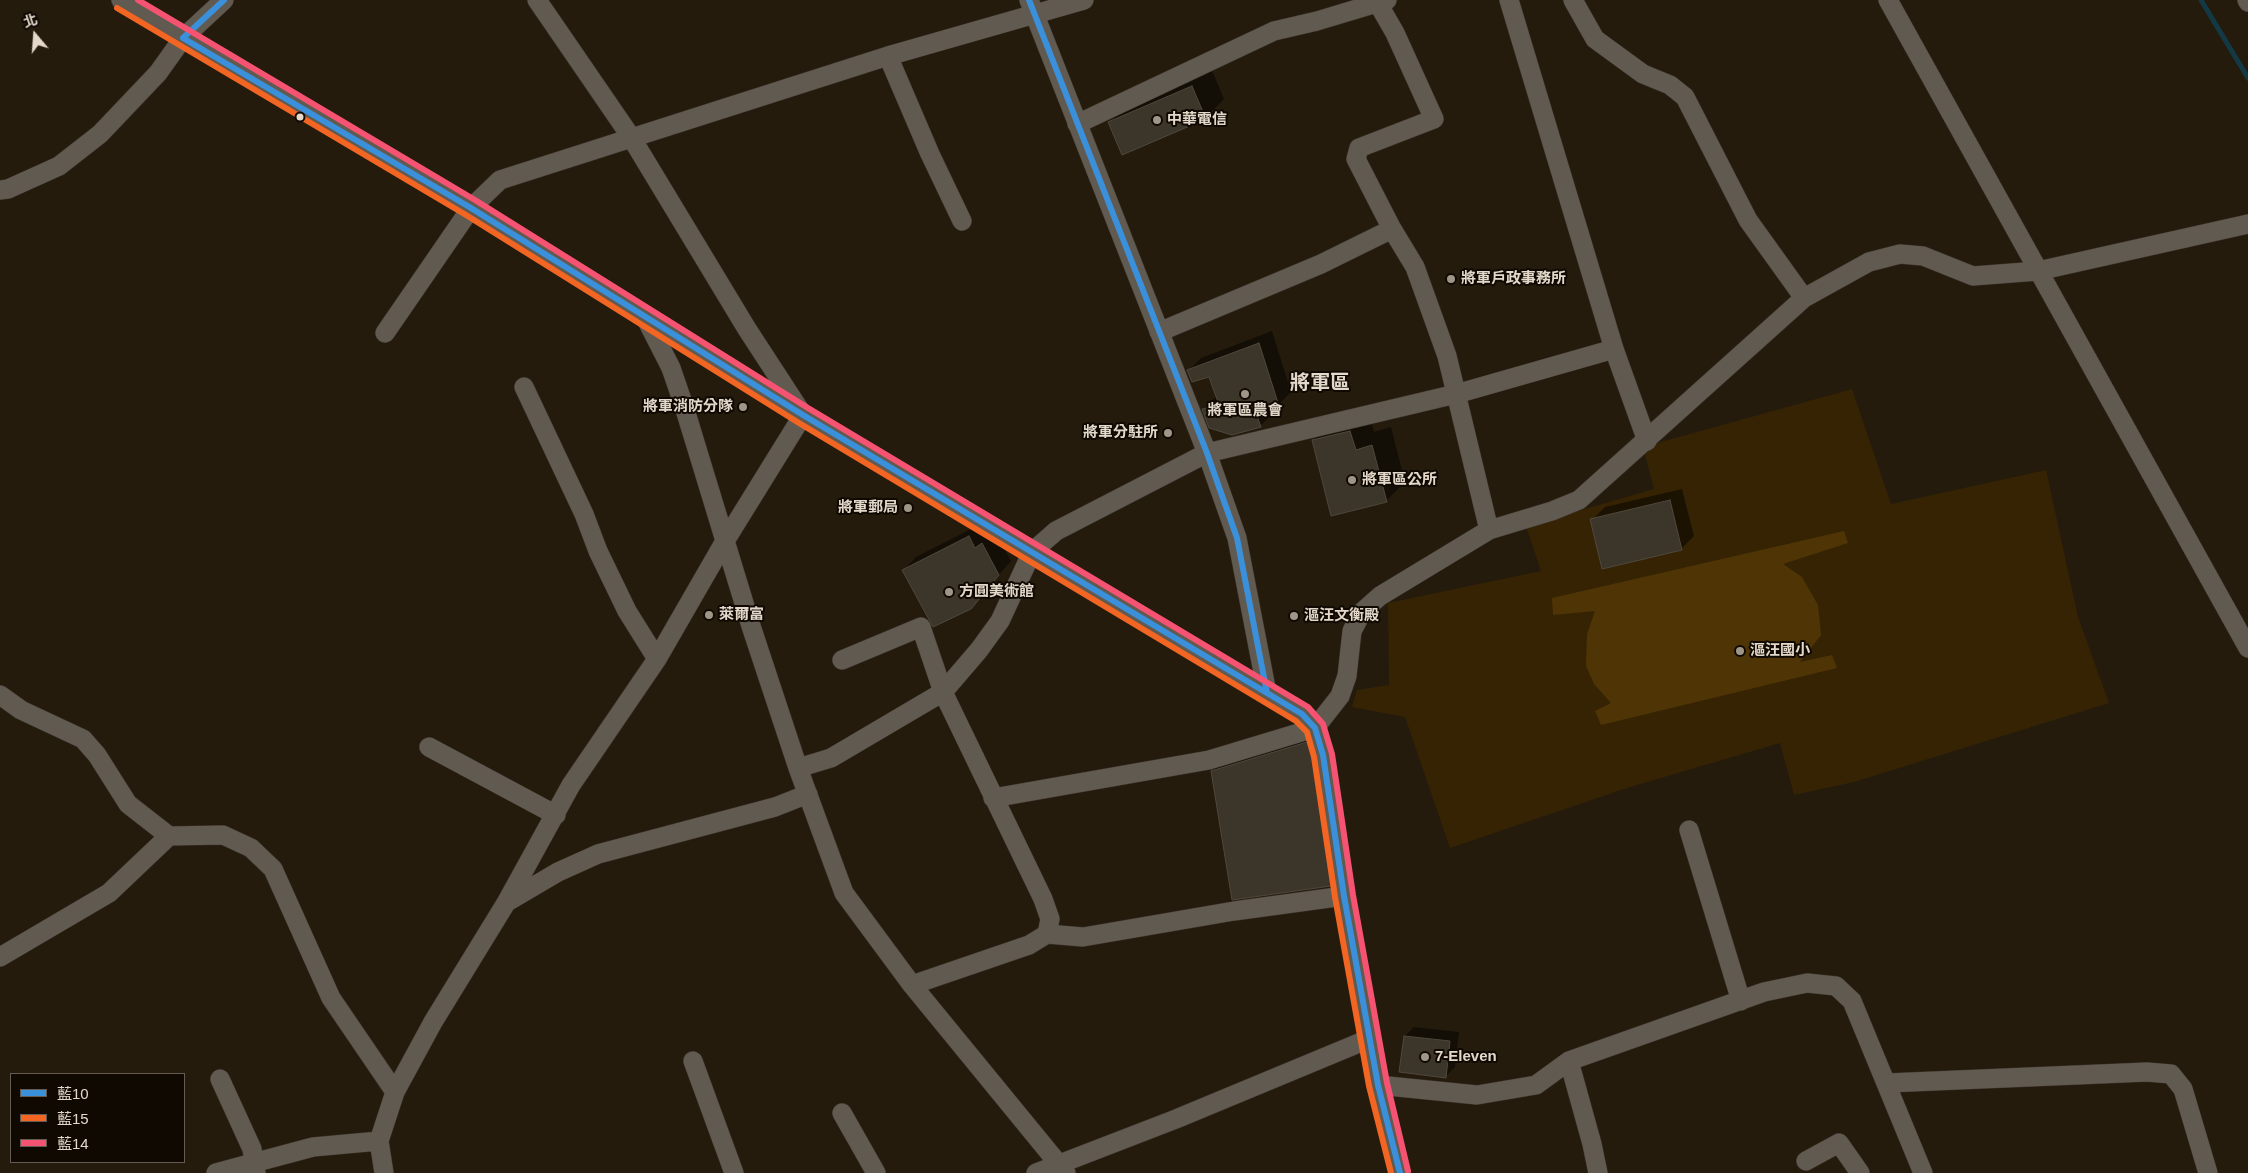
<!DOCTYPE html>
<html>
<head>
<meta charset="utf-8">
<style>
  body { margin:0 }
  #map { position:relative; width:2248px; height:1173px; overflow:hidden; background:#241b0d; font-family:Arial,"Noto Sans TC",sans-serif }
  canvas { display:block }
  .legend { position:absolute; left:10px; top:1073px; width:175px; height:90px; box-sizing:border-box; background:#0f0902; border:1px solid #645c52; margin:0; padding:6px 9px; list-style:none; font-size:15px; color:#e3d8ca }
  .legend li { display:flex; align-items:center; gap:10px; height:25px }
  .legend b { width:25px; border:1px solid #645c52 }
  .north { position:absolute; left:10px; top:10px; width:50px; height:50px; -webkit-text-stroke:4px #0f0902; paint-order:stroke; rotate:342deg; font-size:14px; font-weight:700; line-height:20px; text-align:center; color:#e3d8ca }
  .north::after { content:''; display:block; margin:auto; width:18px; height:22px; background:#e3d8ca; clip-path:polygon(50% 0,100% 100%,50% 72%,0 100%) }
</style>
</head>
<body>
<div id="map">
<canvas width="2248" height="1173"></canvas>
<ul class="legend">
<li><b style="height:6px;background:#3a90db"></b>藍10</li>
<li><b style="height:6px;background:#f26522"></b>藍15</li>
<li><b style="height:6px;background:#f65372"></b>藍14</li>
</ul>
<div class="north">北</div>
</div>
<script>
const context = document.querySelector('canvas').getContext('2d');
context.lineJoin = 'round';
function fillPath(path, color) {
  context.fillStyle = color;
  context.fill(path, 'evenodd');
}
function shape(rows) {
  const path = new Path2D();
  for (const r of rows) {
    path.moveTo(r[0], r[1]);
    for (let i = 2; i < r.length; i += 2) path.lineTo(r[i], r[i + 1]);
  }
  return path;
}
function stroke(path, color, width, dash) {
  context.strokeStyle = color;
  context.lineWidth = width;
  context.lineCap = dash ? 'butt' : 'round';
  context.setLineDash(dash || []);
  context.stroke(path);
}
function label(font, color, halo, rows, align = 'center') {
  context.font = font + ' Arial,"Noto Sans TC",sans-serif';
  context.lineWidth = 4;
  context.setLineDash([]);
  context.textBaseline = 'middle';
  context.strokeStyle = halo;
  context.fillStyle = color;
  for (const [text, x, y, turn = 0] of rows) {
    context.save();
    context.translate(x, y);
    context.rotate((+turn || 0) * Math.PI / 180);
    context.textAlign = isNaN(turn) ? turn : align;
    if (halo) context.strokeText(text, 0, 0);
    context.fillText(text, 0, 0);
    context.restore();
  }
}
const built = shape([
  [1852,389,1891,504,2046,470,2078,617,2109,703,1854,782,1794,795,1780,743,1627,788,1450,848,1405,717,1352,707,1357,690,1389,685,1388,603,1541,571,1526,526,1654,489,1643,447]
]);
const green = shape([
  [1844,531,1848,543,1783,564,1802,577,1818,605,1821,635,1800,662,1832,655,1837,668,1601,725,1595,711,1611,703,1594,684,1586,666,1587,634,1595,611,1553,615,1552,598]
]);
const shadow = shape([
  [1211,68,1224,99,1205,118,1110,122,1128,104],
  [1272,331,1291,392,1278,405,1271,407,1273,413,1261,425,1232,434,1203,409,1217,396,1210,375,1189,370,1201,358],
  [1369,413,1374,432,1391,427,1405,482,1386,501,1313,440,1332,421],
  [1682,489,1694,536,1681,549,1592,520,1605,507],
  [981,524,995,531,1011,561,970,608,904,570,916,557],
  [1320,730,1343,873,1331,885,1212,772,1225,759],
  [1414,1027,1459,1032,1455,1067,1445,1077,1405,1036]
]);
const stream = shape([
  [2201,0,2248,78]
]);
const building = shape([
  [1192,86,1206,119,1122,155,1108,122,1192,86],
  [1259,343,1279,406,1256,413,1261,427,1232,435,1209,428,1202,409,1219,405,1209,377,1192,382,1187,370,1259,343],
  [1350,431,1356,450,1372,445,1387,502,1331,516,1312,440,1350,431],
  [1670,500,1682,550,1602,569,1590,519,1670,500],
  [969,536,975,548,982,543,999,575,971,609,933,627,902,570,969,536],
  [1307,742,1312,757,1331,886,1232,900,1211,771,1307,742],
  [1404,1036,1450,1041,1446,1078,1399,1072,1404,1036]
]);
const minor = shape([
  [121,0,471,208,803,415,1302,714,1315,728,1323,755,1344,896,1371,1038,1378,1085,1400,1173],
  [1029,0,1207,453,1237,538,1267,693],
  [1376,0,1395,33,1434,119,1359,148,1356,159,1392,229,1415,267,1447,356,1489,530],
  [1509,0,1614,349,1647,441],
  [1573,0,1595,39,1643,74,1670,85,1685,97,1748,220,1804,298],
  [1888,0,2248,648],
  [2247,0,2248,2],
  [888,56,930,154,962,221],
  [1077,124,1274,31,1317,21,1387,0],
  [0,190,8,189,59,166,100,134,158,73,183,38,224,0],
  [646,319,671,368,683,403,751,626,798,768,844,893,912,985,1066,1173],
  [1159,332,1321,264,1392,229],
  [385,333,471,208,500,180,888,56,1084,0],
  [524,387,584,514,598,551,627,611,657,659],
  [842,660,921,627,943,692,1043,899,1050,919,1047,934],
  [0,695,21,710,83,739,97,755,128,804,169,836,223,835,251,848,273,869,331,998,395,1092],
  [429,747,556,815],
  [798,768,831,758,943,692,979,650,1000,621,1032,552,1056,531,1207,453,1456,394,1614,349],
  [993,798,1209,760,1315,728,1340,696,1347,676,1352,631,1362,612,1380,596,1489,530,1552,511,1579,500,1804,298,1869,262,1900,254,1923,256,1973,276,2038,271,2248,224],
  [1689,830,1741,1001],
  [507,902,558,872,598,854,775,807,808,794],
  [0,957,109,893,169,836],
  [912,985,1029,945,1047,934,1083,937,1234,911,1344,896],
  [693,1061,734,1173],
  [1569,1061,1592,1144,1598,1173],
  [220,1079,252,1149,256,1173],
  [1887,1083,2147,1072,2171,1074,2183,1089,2208,1173],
  [1378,1085,1477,1095,1536,1085,1569,1061,1764,992,1807,983,1836,986,1852,1001,1923,1173],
  [842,1113,876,1173],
  [1806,1161,1839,1143,1860,1173],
  [216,1173,313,1147,379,1141],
  [384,1173,379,1141,395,1092,433,1022,506,903,571,785,657,659,725,541,803,415,747,329,631,137,537,0],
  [1036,1173,1176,1119,1371,1038]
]);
const bus1 = shape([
  [1029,0,1207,453,1237,538,1267,693],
  [183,38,471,208,803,415,1302,714,1315,728,1323,755,1344,896,1378,1085,1400,1173],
  [183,38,224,0]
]);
const bus2 = shape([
  [117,8,466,215,799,423,1296,721,1307,732,1314,757,1335,897,1369,1086,1391,1173]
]);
const bus3 = shape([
  [138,0,475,200,808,408,1308,707,1323,724,1332,754,1353,895,1387,1083,1408,1171]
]);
const markers = [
  [300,117,4.5,"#e3d8ca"],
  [1157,120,5,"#a09688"],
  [1451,279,5,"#a09688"],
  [1245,394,5,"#a09688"],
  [743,407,5,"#a09688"],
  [1168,433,5,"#a09688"],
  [1352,480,5,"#a09688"],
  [908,508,5,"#a09688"],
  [949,592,5,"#a09688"],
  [709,615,5,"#a09688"],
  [1294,616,5,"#a09688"],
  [1740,651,5,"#a09688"],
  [1425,1057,5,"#a09688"]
];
const poiNames = [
  ["中華電信",1167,120],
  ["將軍戶政事務所",1461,279],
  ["將軍消防分隊",733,407,"right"],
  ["將軍區農會",1245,411,"center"],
  ["將軍分駐所",1158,433,"right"],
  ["將軍區公所",1362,480],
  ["將軍郵局",898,508,"right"],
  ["方圓美術館",959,592],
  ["萊爾富",719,615],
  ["漚汪文衡殿",1304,616],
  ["漚汪國小",1750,651],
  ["7-Eleven",1435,1057]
];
const districtNames = [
  ["將軍區",1320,383]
];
fillPath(built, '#352304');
fillPath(green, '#4f3505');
fillPath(shadow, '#0007');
stroke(stream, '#133945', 5);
fillPath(building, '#3c3529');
stroke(building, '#4f483c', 1);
stroke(minor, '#3d352c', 20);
stroke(minor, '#615a50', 19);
stroke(bus1, '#3a90db', 6);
stroke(bus2, '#f26522', 6);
stroke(bus3, '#f65372', 6);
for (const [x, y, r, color] of markers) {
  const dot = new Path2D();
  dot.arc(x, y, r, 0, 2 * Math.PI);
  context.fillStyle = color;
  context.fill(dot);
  stroke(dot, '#0f0902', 2);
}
label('bold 15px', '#e3d8ca', '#0f0902', poiNames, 'left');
label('bold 20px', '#e3d8ca', '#0f0902', districtNames);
</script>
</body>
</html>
